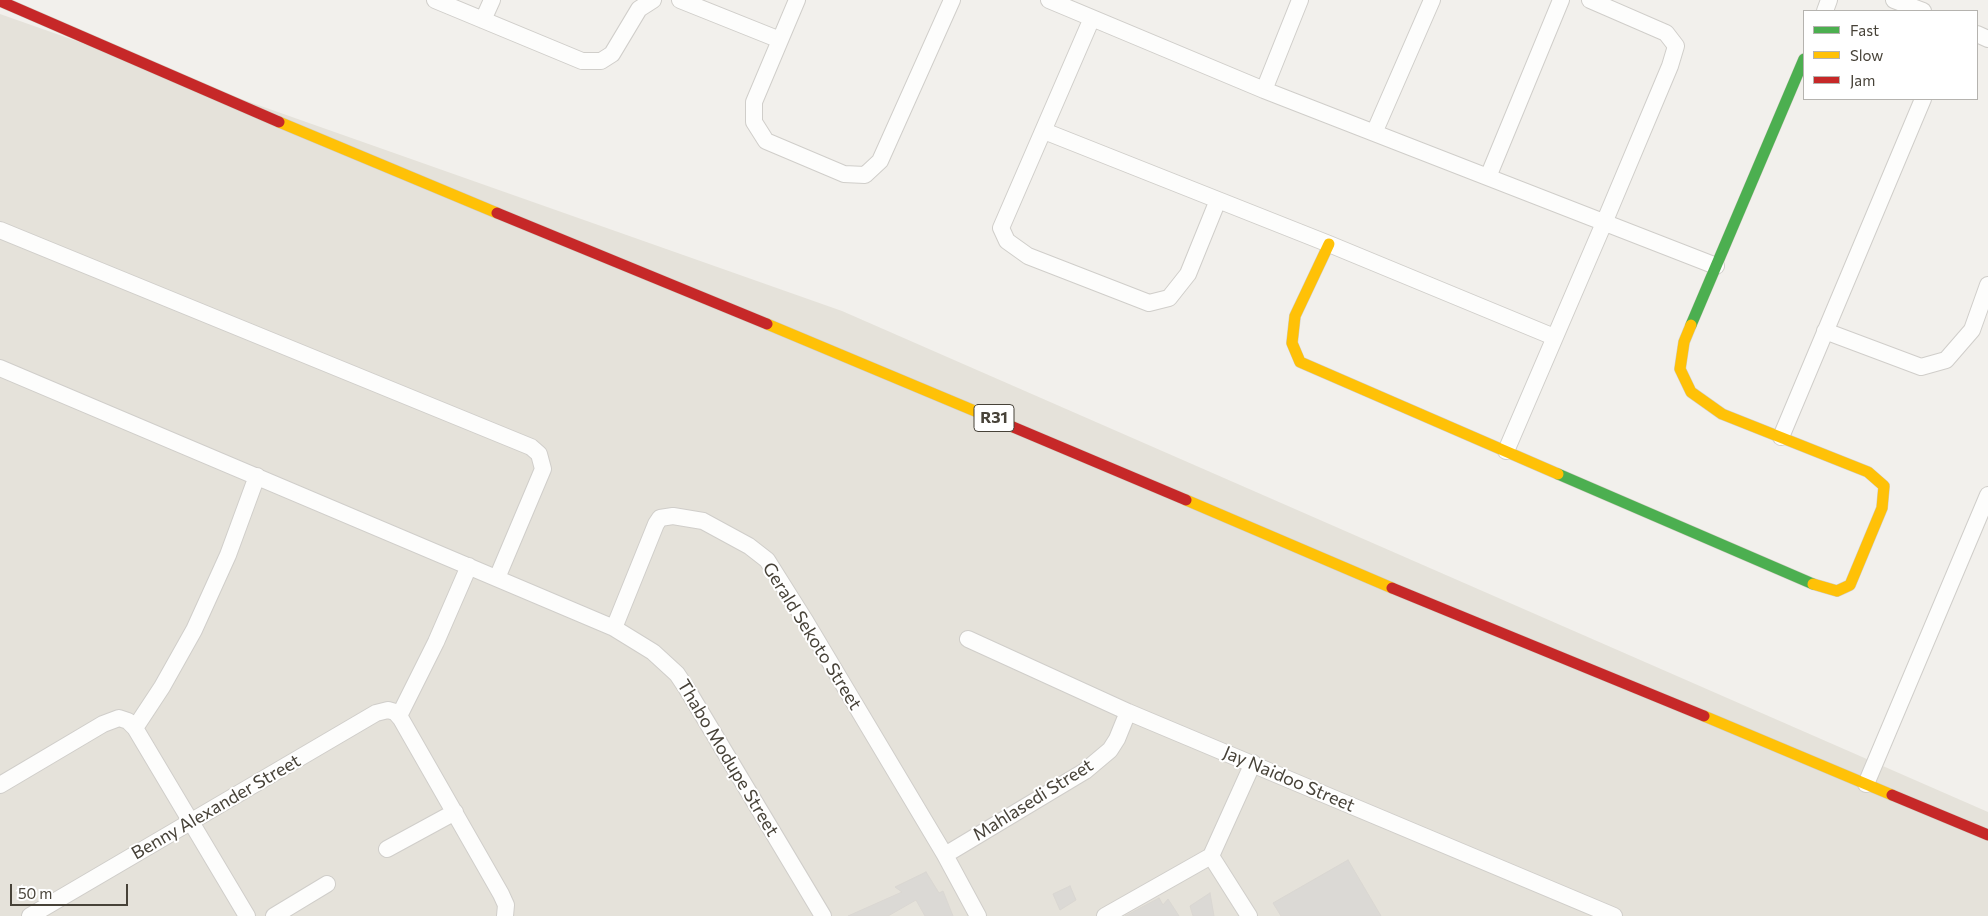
<!DOCTYPE html>
<html>
<head>
<meta charset="utf-8">
<style>
  body { margin:0 }
  #map { position:relative; width:1988px; height:916px; overflow:hidden; background:#f2f0ec; font-family:Commissioner,sans-serif }
  canvas { display:block }
  .legend { position:absolute; left:1803px; top:10px; width:175px; height:90px; box-sizing:border-box; background:#fff; border:1px solid #b5b3af; margin:0; padding:6px 9px; list-style:none; font-size:15px; color:#474238 }
  .legend li { display:flex; align-items:center; gap:10px; height:25px }
  .legend b { width:25px; border:1px solid #b5b3af }
  .scale { position:absolute; left:10px; top:884px; width:118px; height:22px; box-sizing:border-box; border:2px solid #474238; border-top:0; padding-left:6px; font-size:15px; line-height:18px; white-space:nowrap; color:#474238; -webkit-text-stroke:4px #fff; paint-order:stroke }
</style>
</head>
<body>
<div id="map">
<canvas width="1988" height="916"></canvas>
<ul class="legend">
<li><b style="height:6px;background:#4caf50"></b>Fast</li>
<li><b style="height:6px;background:#ffc107"></b>Slow</li>
<li><b style="height:6px;background:#c62828"></b>Jam</li>
</ul>
<div class="scale">50 m</div>
</div>
<script>
const context = document.querySelector('canvas').getContext('2d');
context.lineJoin = 'round';
function fillPath(path, color) {
  context.fillStyle = color;
  context.fill(path, 'evenodd');
}
function shape(rows) {
  const path = new Path2D();
  for (const r of rows) {
    path.moveTo(r[0], r[1]);
    for (let i = 2; i < r.length; i += 2) path.lineTo(r[i], r[i + 1]);
  }
  return path;
}
function stroke(path, color, width, dash) {
  context.strokeStyle = color;
  context.lineWidth = width;
  context.lineCap = dash ? 'butt' : 'round';
  context.setLineDash(dash || []);
  context.stroke(path);
}
function label(font, color, halo, rows, align = 'center') {
  context.font = font + ' Commissioner,sans-serif';
  context.lineWidth = 4;
  context.setLineDash([]);
  context.textBaseline = 'middle';
  context.strokeStyle = halo;
  context.fillStyle = color;
  for (const [text, x, y, turn = 0] of rows) {
    context.save();
    context.translate(x, y);
    context.rotate((+turn || 0) * Math.PI / 180);
    context.textAlign = isNaN(turn) ? turn : align;
    if (halo) context.strokeText(text, 0, 0);
    context.fillText(text, 0, 0);
    context.restore();
  }
}
const residential = shape([
  [0,14,842,311,1988,812,1988,916,0,916]
]);
const building = shape([
  [1348,860,1381,916,1281,916,1273,903,1348,860],
  [926,872,939,893,943,891,953,916,925,916,916,900,888,916,848,916,902,892,895,887,926,872],
  [1070,886,1076,900,1060,910,1053,894,1070,886],
  [1210,893,1214,916,1193,916,1190,906,1210,893],
  [1159,898,1163,905,1168,899,1179,916,1125,916,1159,898]
]);
const street = shape([
  [435,0,582,61,601,61,612,54,639,9,653,0],
  [680,0,780,40],
  [797,0,754,102,754,122,766,141,844,174,865,175,880,161,952,0],
  [1049,0,1264,90,1716,266],
  [1894,0,1923,11],
  [1825,11,1829,0],
  [1092,18,1001,228,1007,241,1028,256,1149,303,1169,298,1188,274,1218,200],
  [483,20,492,0],
  [1977,34,1988,39],
  [1264,90,1300,0],
  [1044,131,1329,244,1554,337],
  [1374,133,1432,0],
  [1488,177,1561,0],
  [0,230,531,447,539,454,543,469,497,578],
  [1825,331,1921,367,1946,360,1972,330,1988,285],
  [0,368,614,628,653,652,677,674,687,689,823,916],
  [1781,437,1923,99],
  [1506,451,1604,223,1670,66,1676,46,1666,33,1590,0],
  [614,628,656,524,660,518,673,516,703,521,749,546,767,560,806,622,945,855,978,916],
  [968,639,1128,712,1614,916],
  [399,716,436,642,469,566],
  [135,728,162,687,194,630,228,555,257,476],
  [1866,784,1988,495],
  [0,785,103,724,119,718,128,721,135,728,247,916],
  [387,849,455,812],
  [945,855,1085,771,1110,750,1117,739,1128,712],
  [1211,856,1249,916],
  [30,916,376,713,388,710,395,712,401,719,501,894,506,905,505,916],
  [274,916,327,884],
  [1105,916,1211,856,1253,763]
]);
const fast = shape([
  [1691,325,1804,59],
  [1558,474,1813,584]
]);
const slow = shape([
  [279,122,497,213],
  [1329,244,1295,316,1292,343,1300,362,1558,474],
  [767,324,1013,427],
  [1691,325,1684,342,1680,369,1691,392,1722,414,1868,472,1884,486,1882,508,1850,585,1837,591,1813,584],
  [1186,500,1392,588],
  [1704,716,1892,795]
]);
const jam = shape([
  [0,1,279,122],
  [497,213,767,324],
  [1013,427,1186,500],
  [1392,588,1704,716],
  [1892,795,1988,835]
]);
const shields = [
  [994,418,40]
];
const shieldNames = [
  ["R31",994,418]
];
const streetNames = [
  ["Gerald Sekoto Street",812,636,58],
  ["Thabo Modupe Street",728,758,59],
  ["Jay Naidoo Street",1289,779,23],
  ["Mahlasedi Street",1033,800,-32],
  ["Benny Alexander Street",216,807,-30]
];
fillPath(residential, '#e5e2da');
fillPath(building, '#dbd9d5');
stroke(building, '#dad7d2', 1);
stroke(street, '#d0ceca', 18);
stroke(fast, '#d0cdc3', 12);
stroke(slow, '#d0cdc3', 12);
stroke(jam, '#d0cdc3', 12);
stroke(street, '#fdfdfc', 16);
stroke(fast, '#4caf50', 11);
stroke(slow, '#ffc107', 11);
stroke(jam, '#c62828', 11);
for (const [x, y, w] of shields) {
  const box = new Path2D();
  box.roundRect(x - w / 2, y - 13.5, w, 27, 4);
  context.fillStyle = '#fff';
  context.fill(box);
  stroke(box, '#474238', 1);
}
label('bold 16px', '#474238', null, shieldNames);
label('18px', '#474238', '#fff', streetNames);
</script>
</body>
</html>
